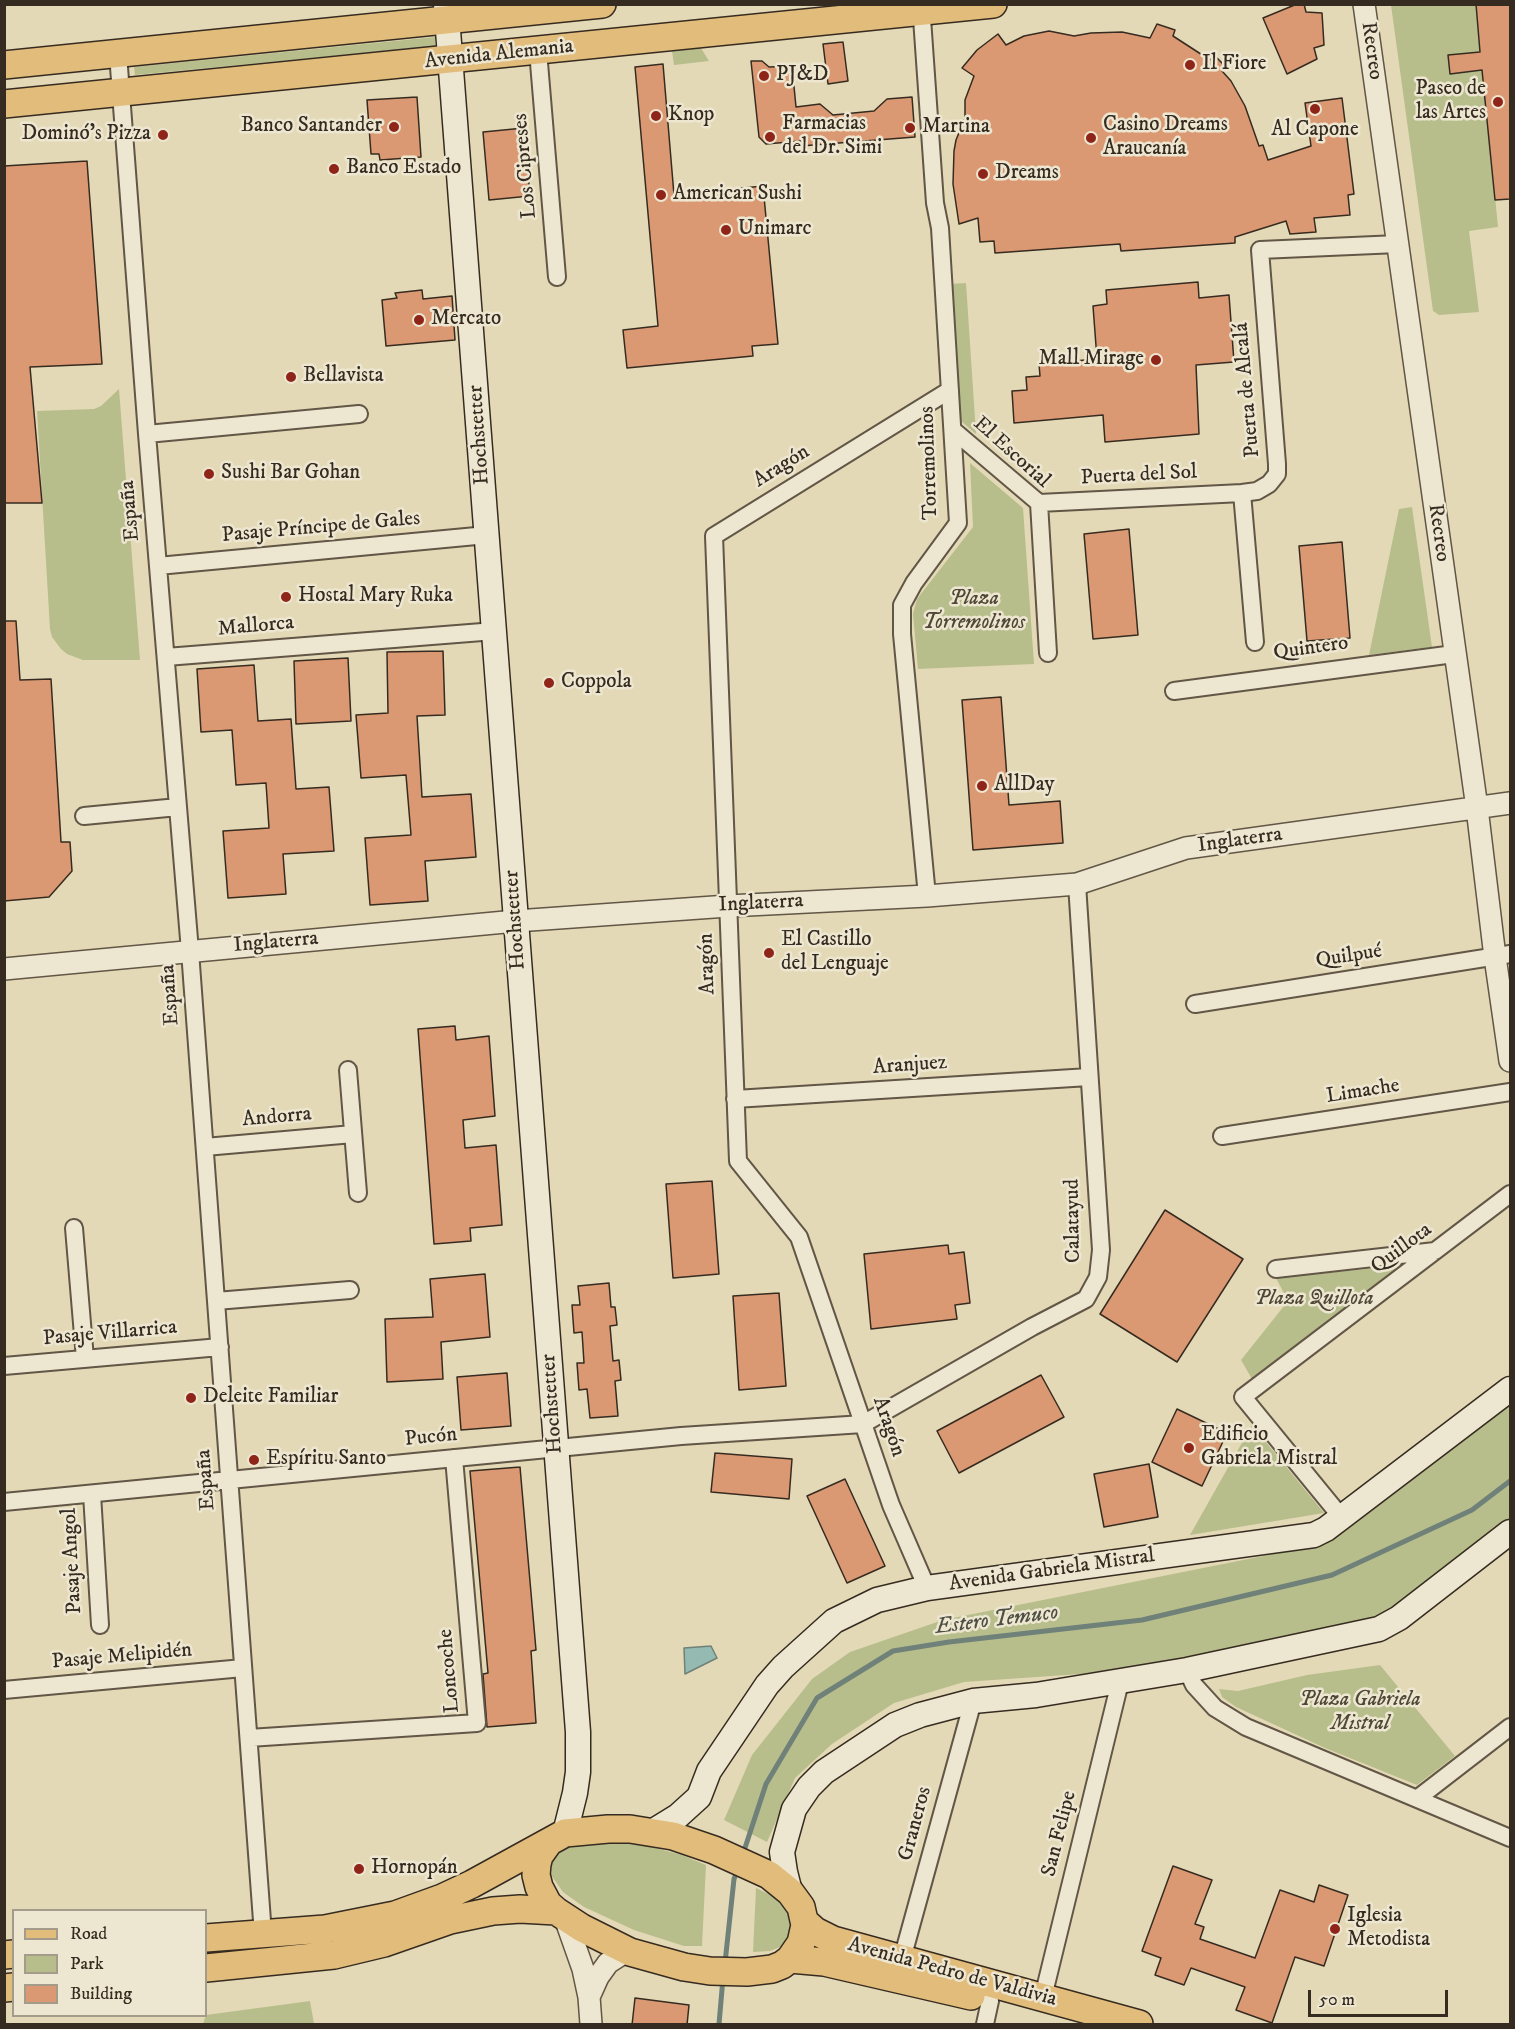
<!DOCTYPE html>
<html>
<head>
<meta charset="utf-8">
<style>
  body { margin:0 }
  #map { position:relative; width:1515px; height:2029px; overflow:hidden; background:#e4d9b6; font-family:"IM FELL DW Pica",serif }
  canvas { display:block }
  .frame { position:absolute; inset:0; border:6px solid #362b20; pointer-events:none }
  .legend { position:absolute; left:12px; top:1909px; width:195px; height:108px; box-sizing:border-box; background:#ede6d0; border:2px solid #a49b8a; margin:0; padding:8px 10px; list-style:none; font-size:18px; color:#362b20 }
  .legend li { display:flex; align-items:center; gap:12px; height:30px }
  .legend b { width:30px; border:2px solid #a49b8a }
  .scale { position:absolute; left:1308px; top:1990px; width:140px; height:27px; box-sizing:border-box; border:3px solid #362b20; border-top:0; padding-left:8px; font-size:18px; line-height:21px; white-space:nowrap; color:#362b20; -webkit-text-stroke:4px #ede6d0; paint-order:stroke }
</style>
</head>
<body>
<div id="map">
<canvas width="1515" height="2029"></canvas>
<div class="frame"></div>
<ul class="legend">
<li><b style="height:8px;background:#e2bc7b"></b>Road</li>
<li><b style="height:16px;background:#b7be8c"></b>Park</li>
<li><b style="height:16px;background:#db9973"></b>Building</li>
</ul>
<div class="scale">50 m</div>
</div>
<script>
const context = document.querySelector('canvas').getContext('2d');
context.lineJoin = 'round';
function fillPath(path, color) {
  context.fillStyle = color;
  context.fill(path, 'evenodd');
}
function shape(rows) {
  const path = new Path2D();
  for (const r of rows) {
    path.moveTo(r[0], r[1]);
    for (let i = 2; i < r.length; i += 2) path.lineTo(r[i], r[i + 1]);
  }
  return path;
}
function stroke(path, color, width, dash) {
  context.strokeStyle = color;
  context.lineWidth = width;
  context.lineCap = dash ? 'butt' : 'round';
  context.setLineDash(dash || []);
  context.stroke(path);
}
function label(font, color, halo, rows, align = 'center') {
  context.font = font + ' "IM FELL DW Pica",serif';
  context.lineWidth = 5;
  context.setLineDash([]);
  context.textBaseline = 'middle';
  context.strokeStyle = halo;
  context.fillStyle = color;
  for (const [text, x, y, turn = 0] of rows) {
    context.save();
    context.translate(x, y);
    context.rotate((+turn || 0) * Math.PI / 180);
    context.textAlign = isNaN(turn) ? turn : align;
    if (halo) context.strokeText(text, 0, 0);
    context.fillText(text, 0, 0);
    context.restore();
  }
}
const green = shape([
  [1391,5,1476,5,1498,227,1469,231,1479,312,1439,315,1433,311],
  [435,37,435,46,135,75,134,67],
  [701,48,709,61,674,65,672,51],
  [966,283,976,434,960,420,950,284],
  [119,389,140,660,83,660,67,654,61,649,52,637,50,629,37,411,94,409,101,406],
  [970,463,1023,508,1034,664,918,669,913,614,917,599,973,527],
  [1412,507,1432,647,1369,655,1399,509],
  [1408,1265,1252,1379,1241,1360,1288,1301,1276,1278],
  [1510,1399,1510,1518,1388,1612,1370,1621,1124,1671,964,1682,894,1703,832,1744,795,1778,767,1842,724,1820,752,1755,812,1679,850,1652,943,1620,1318,1545],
  [1252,1425,1324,1513,1190,1535],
  [1380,1665,1455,1756,1417,1785,1325,1748,1236,1707,1222,1697,1219,1689,1238,1691,1307,1675],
  [599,1840,644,1845,682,1855,706,1865,702,1946,684,1946,634,1930,584,1907,563,1892,551,1875,550,1859,560,1848,574,1844],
  [756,1888,773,1896,789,1912,793,1922,790,1936,780,1947,770,1951,753,1952],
  [310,2001,314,2024,203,2024,206,2015]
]);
const water = shape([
  [711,1646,717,1658,685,1674,684,1648,711,1646]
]);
const stream = shape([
  [743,1854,766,1784,817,1698,893,1651,949,1642,1142,1620,1332,1575,1472,1510,1510,1481],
  [725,1963,734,1879,738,1869],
  [719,2024,723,1978]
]);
const building = shape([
  [1297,4,1304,4,1306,12,1322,13,1324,45,1314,48,1317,59,1287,74,1263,18,1297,4],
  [1476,4,1510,4,1510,199,1495,200,1482,70,1450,74,1448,55,1480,52,1476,4],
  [1157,24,1175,30,1173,36,1210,60,1215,56,1226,67,1222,71,1231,81,1245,106,1259,146,1263,145,1268,160,1311,146,1305,103,1342,98,1354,194,1348,195,1350,215,1314,218,1316,232,1290,234,1286,221,1235,237,1235,243,1121,251,1120,244,995,253,994,241,980,242,978,218,959,224,953,184,954,151,956,140,965,118,965,100,974,76,962,68,977,50,998,34,1006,45,1024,36,1049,31,1074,36,1091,33,1122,32,1150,38,1157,24],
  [843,42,848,81,828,84,823,44,843,42],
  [751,61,762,61,769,67,792,66,796,107,820,104,833,115,874,111,887,99,912,97,915,137,801,146,801,141,766,144,759,137,751,61],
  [663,64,674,195,763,186,778,344,752,346,753,356,627,368,623,330,658,326,635,67,663,64],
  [417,97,421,157,380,160,379,154,371,154,367,100,417,97],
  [524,128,530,196,489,200,483,132,524,128],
  [87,161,102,364,30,367,42,503,4,503,4,166,87,161],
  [1198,282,1199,298,1229,295,1234,362,1196,365,1199,434,1105,442,1103,415,1014,423,1012,391,1027,390,1026,377,1040,376,1039,364,1097,359,1093,306,1107,304,1106,290,1198,282],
  [422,290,423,299,452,296,455,340,386,346,382,300,397,298,395,293,422,290],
  [1129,529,1138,635,1093,639,1084,534,1129,529],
  [1342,542,1350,638,1307,641,1299,546,1342,542],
  [4,621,16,621,20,680,51,679,61,842,70,842,72,871,49,897,4,901,4,621],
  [443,651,445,715,417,716,422,797,471,794,476,857,425,861,428,901,370,905,365,838,411,835,406,775,361,778,356,715,388,713,387,652,443,651],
  [348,658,351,721,296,724,294,661,348,658],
  [254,665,258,721,291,719,296,789,329,787,334,851,283,854,286,894,228,898,223,831,269,828,266,783,236,785,232,730,201,732,197,669,254,665],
  [1001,697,1009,805,1060,801,1063,843,973,850,962,700,1001,697],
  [455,1026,456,1040,489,1036,495,1116,463,1120,465,1148,496,1145,502,1225,470,1228,471,1241,434,1244,418,1029,455,1026],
  [712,1181,719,1274,673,1278,666,1184,712,1181],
  [1165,1210,1243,1259,1177,1362,1100,1314,1165,1210],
  [948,1245,949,1254,964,1252,970,1303,955,1305,957,1319,871,1329,864,1254,948,1245],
  [485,1274,490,1337,441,1342,443,1379,387,1382,385,1319,433,1317,430,1279,485,1274],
  [609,1283,611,1307,615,1307,617,1325,610,1326,613,1361,619,1360,621,1380,615,1381,618,1416,590,1418,587,1389,579,1390,577,1363,584,1363,582,1332,574,1333,572,1305,580,1305,578,1286,609,1283],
  [779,1293,786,1386,739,1390,733,1296,779,1293],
  [507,1373,511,1426,461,1430,457,1377,507,1373],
  [1041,1375,1064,1417,959,1473,937,1431,1041,1375],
  [1177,1409,1227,1433,1202,1486,1152,1462,1177,1409],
  [715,1453,792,1459,789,1499,711,1492,715,1453],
  [1149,1464,1158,1517,1104,1527,1094,1474,1149,1464],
  [520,1467,536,1650,531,1651,536,1723,487,1727,483,1674,488,1673,470,1471,520,1467],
  [845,1479,885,1566,847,1583,807,1496,845,1479],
  [1173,1866,1212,1880,1195,1924,1204,1927,1200,1939,1255,1958,1280,1890,1314,1902,1319,1885,1348,1895,1324,1966,1295,1957,1272,2023,1236,2010,1245,1987,1191,1968,1184,1985,1155,1975,1161,1958,1142,1951,1173,1866],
  [635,1998,689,2005,687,2025,632,2025,635,1998]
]);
const minor = shape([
  [921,4,935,203,940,228,958,523,914,583,902,605,902,634,927,896],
  [538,51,557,277],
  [118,54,147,434,190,951,263,1934],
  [953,430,1039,503,1048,653],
  [147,434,359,414],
  [1039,503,1242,493],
  [158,566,487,535],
  [1255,642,1242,493,1257,491,1269,484,1277,474,1277,464,1260,250,1398,244],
  [166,657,495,631],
  [1174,691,1454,654],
  [84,816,178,807],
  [1195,1004,1510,954],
  [348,1070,358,1193],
  [735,1099,1089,1077],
  [1222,1136,1510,1092],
  [205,1147,353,1134],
  [74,1228,85,1359],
  [1276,1269,1435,1251],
  [216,1301,350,1290],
  [4,1366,220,1347],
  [92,1494,100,1625],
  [4,1502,681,1436,863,1424,1032,1327,1086,1299,1098,1277,1101,1250,1077,884],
  [1342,1518,1243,1397,1510,1194],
  [927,1588,891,1505,799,1237,738,1161,714,536,950,390],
  [1187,1670,1194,1685,1215,1708,1246,1727,1510,1838],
  [4,1690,243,1668],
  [249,1738,477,1723,454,1458],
  [1418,1798,1510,1727],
  [902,1959,973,1701],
  [1043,1997,1120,1682],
  [985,2024,990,2001]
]);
const tertiary = shape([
  [1364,4,1477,808,1495,957,1510,1061],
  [4,969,516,921,728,906,927,896,1077,884,1186,848,1510,803],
  [565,1918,583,1969,589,1997,591,2024],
  [589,1997,598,1977,608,1963,622,1954,630,1952]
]);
const secondary = shape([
  [446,4,578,1732,578,1772,575,1793,565,1833],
  [652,1832,678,1816,699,1797,709,1771,767,1685,783,1667,834,1621,877,1600,927,1588,1314,1535,1326,1529,1510,1389],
  [790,1892,785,1872,782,1852,794,1809,809,1787,824,1772,895,1725,920,1715,973,1701,1036,1695,1187,1670,1379,1629,1399,1618,1510,1532]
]);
const primary = shape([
  [4,65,602,4],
  [4,104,993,4],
  [805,1922,815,1931,833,1940,1139,2024],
  [206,1938,325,1929,395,1915,442,1898,472,1884,565,1833,608,1829,630,1829,673,1836,714,1850,769,1875,790,1892,801,1907,805,1925,801,1943,790,1959,782,1965,772,1969,747,1972,710,1971,684,1967,630,1952,582,1928,556,1911,548,1904,539,1887,536,1875,537,1864,539,1856,549,1842],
  [4,1955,14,1954],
  [790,1959,824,1962,971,1996],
  [206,1968,334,1955,384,1943,450,1920,493,1911,520,1909,556,1911],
  [4,1988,14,1987]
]);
const markers = [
  [1190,65,6,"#8f2418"],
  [764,76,6,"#8f2418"],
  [1498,102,6,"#8f2418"],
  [1315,109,6,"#8f2418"],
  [656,116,6,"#8f2418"],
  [394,127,6,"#8f2418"],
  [910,128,6,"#8f2418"],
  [163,135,6,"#8f2418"],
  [770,137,6,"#8f2418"],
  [1091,138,6,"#8f2418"],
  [334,169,6,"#8f2418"],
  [983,174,6,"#8f2418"],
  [661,195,6,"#8f2418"],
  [726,230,6,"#8f2418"],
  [419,320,6,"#8f2418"],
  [1156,360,6,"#8f2418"],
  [291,377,6,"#8f2418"],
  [209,474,6,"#8f2418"],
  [286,597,6,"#8f2418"],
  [549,683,6,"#8f2418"],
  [982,786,6,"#8f2418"],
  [769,953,6,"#8f2418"],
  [191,1398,6,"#8f2418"],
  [1189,1448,6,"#8f2418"],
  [254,1460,6,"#8f2418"],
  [359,1869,6,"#8f2418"],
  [1335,1929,6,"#8f2418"]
];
const streetNames = [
  ["Recreo",1371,51,82],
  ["Avenida Alemania",499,55,-6],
  ["Los Cipreses",526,166,-95],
  ["Puerta de Alcalá",1248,390,-95],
  ["Hochstetter",480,435,-94],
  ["El Escorial",1011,453,42],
  ["Torremolinos",930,463,-92],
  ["Aragón",782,467,-32],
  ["Puerta del Sol",1139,476,-3],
  ["España",131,511,-95],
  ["Pasaje Príncipe de Gales",321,528,-5],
  ["Recreo",1438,533,82],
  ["Mallorca",256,627,-5],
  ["Quintero",1311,649,-8],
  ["Inglaterra",1240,841,-8],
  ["Inglaterra",761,904,-3],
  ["Hochstetter",516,920,-94],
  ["Inglaterra",276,943,-5],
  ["Quilpué",1349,957,-9],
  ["Aragón",708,964,-92],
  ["España",171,995,-94],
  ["Aranjuez",910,1066,-4],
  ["Limache",1363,1092,-9],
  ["Andorra",277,1118,-5],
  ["Calatayud",1074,1221,-91],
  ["Quillota",1402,1249,-37],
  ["Pasaje Villarrica",110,1334,-5],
  ["Hochstetter",553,1404,-94],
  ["Aragón",888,1427,71],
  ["Pucón",431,1438,-6],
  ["España",207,1480,-94],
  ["Pasaje Angol",73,1561,-93],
  ["Avenida Gabriela Mistral",1052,1571,-8],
  ["Pasaje Melipidén",122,1657,-5],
  ["Loncoche",450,1671,-95],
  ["Graneros",916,1824,-75],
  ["San Felipe",1060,1834,-76],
  ["Avenida Pedro de Valdivia",952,1973,15]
];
const poiNames = [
  ["Il Fiore",1202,65],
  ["PJ&D",776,76],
  ["Paseo de",1486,90,"right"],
  ["las Artes",1486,114,"right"],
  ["Knop",668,116],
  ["Farmacias",782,125],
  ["del Dr. Simi",782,149],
  ["Casino Dreams",1103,126],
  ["Araucanía",1103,150],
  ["Banco Santander",382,127,"right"],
  ["Martina",922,128],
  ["Al Capone",1315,131,"center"],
  ["Dominó's Pizza",151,135,"right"],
  ["Banco Estado",346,169],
  ["Dreams",995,174],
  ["American Sushi",673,195],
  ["Unimarc",738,230],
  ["Mercato",431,320],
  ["Mall Mirage",1144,360,"right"],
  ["Bellavista",303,377],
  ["Sushi Bar Gohan",221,474],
  ["Hostal Mary Ruka",298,597],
  ["Coppola",561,683],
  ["AllDay",994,786],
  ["El Castillo",781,941],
  ["del Lenguaje",781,965],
  ["Deleite Familiar",203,1398],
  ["Edificio",1201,1436],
  ["Gabriela Mistral",1201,1460],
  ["Espíritu Santo",266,1460],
  ["Hornopán",371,1869],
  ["Iglesia",1347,1917],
  ["Metodista",1347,1941]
];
const parkNames = [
  ["Plaza",974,600],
  ["Torremolinos",974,624],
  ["Plaza Quillota",1314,1300],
  ["Plaza Gabriela",1360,1701],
  ["Mistral",1360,1725]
];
const waterNames = [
  ["Estero Temuco",997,1621,-7]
];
fillPath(green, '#b7be8c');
fillPath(water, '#95bab2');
stroke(water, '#6f8178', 1.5);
stroke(stream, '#6f8178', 5);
fillPath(building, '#db9973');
stroke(building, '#362b20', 1.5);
stroke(minor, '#625646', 20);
stroke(tertiary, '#625646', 24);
stroke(secondary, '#362b20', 27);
stroke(primary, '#362b20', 30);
stroke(minor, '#ede6d0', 16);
stroke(tertiary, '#ede6d0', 21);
stroke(secondary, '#ede6d0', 24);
stroke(primary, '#e2bc7b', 27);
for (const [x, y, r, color] of markers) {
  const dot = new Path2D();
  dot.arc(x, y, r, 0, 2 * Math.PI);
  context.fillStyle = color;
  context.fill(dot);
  stroke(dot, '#ede6d0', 2);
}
label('21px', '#362b20', '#ede6d0', streetNames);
label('21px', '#362b20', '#ede6d0', poiNames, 'left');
label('italic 21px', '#504836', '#ede6d0', parkNames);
label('italic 22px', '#4e4f44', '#ede6d0', waterNames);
</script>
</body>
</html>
